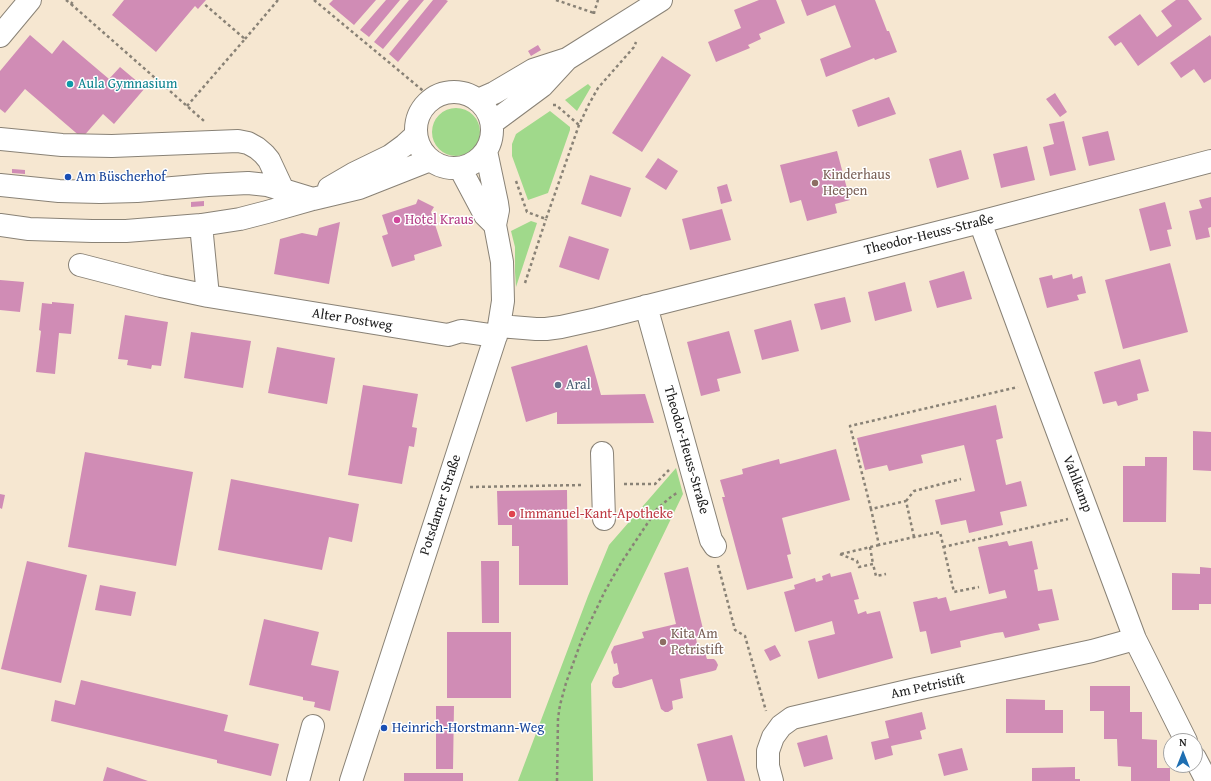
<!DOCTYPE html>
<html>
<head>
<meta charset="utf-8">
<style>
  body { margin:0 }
  #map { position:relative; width:1211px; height:781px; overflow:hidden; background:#f6e7d1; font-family:"Gentium Book Plus",serif }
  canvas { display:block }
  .north { position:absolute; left:1163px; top:733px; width:40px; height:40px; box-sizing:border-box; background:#fff; border:1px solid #a4a4a4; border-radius:50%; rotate:0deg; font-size:11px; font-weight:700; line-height:16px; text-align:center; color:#1c1c1c }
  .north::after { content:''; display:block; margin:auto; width:14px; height:18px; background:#1f6fb2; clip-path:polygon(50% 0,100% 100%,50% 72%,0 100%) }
</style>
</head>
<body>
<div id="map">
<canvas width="1211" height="781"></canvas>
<div class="north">N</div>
</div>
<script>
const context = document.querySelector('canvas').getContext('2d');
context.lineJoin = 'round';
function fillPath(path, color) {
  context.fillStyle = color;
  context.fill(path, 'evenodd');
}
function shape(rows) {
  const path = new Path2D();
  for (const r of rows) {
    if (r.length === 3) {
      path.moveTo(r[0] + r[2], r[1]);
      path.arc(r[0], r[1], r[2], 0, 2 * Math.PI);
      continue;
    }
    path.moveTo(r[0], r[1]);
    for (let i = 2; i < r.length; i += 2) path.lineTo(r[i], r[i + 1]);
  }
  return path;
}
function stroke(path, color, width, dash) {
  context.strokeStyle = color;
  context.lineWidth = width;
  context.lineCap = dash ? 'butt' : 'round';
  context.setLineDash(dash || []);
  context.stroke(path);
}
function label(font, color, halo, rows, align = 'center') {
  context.font = font + ' "Gentium Book Plus",serif';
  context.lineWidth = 3;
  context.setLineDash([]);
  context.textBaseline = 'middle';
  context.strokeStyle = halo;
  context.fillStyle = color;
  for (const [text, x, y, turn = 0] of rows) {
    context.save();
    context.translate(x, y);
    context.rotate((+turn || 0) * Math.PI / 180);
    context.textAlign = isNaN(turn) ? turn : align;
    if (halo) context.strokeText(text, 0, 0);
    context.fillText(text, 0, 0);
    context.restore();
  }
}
const green = shape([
  [588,84,591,87,577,111,565,100],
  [456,132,24],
  [550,111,570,127,570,130,548,193,528,200,512,156,512,144,516,134],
  [531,221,537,223,516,287,515,272,515,247,511,231],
  [676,468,683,494,591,684,593,781,518,781,588,596,609,545]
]);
const building = shape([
  [124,0,206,0,198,9,195,6,156,52,112,15],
  [333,0,376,0,354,25,329,4],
  [386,0,400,0,369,37,360,30],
  [409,0,424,0,383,49,374,42],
  [433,0,446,0,448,1,398,62,389,54],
  [759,0,776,0,785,23,759,34,761,39,748,45,750,48,716,62,708,42,741,28,734,10],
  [801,0,875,0,887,31,889,31,897,52,875,60,874,58,826,77,820,59,851,47,835,5,807,16],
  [1176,0,1188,0,1202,19,1138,66,1121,42,1115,46,1108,37,1140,14,1157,37,1172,26,1161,11],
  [30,35,52,54,63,40,109,79,120,67,145,88,114,124,103,114,82,138,25,89,5,113,0,109,0,71],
  [1210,35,1211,37,1211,79,1204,83,1194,69,1181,78,1170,63],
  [538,45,541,50,531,56,528,51],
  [662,56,691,75,642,152,612,133],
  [1055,93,1067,112,1060,117,1046,99],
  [889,97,896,114,858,127,852,110],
  [1064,121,1076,170,1050,176,1043,147,1054,144,1049,124],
  [1108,131,1115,160,1089,166,1082,137],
  [1027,146,1035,180,1001,188,993,154],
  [961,150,969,179,937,188,929,159],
  [837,151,850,200,835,204,837,213,807,221,801,200,790,203,780,165],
  [658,158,678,171,666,190,645,177],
  [12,169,25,170,25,174,12,173],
  [590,175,631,188,621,217,581,204],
  [727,184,732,201,721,204,717,187],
  [1211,197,1211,227,1208,228,1210,237,1196,240,1189,211,1202,208,1199,200],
  [418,199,434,207,431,212,442,246,414,255,415,260,392,267,382,236,388,234,382,215,416,204],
  [204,201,204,206,191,207,191,202],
  [1165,202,1172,229,1167,230,1171,246,1150,251,1139,209],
  [722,209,731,240,690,250,682,219],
  [340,222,329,284,274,274,280,239,302,233,317,236,319,228],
  [569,236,609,249,599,280,559,267],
  [1170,263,1188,332,1123,349,1105,280],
  [964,271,972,299,937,308,929,281],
  [1072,274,1073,279,1082,276,1086,293,1077,295,1079,300,1047,308,1039,278,1052,275,1053,279],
  [0,280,24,282,20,312,0,310],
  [905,282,912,311,875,321,868,292],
  [845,297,851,322,821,330,814,304],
  [52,302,74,304,71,334,59,333,55,374,36,372,41,331,39,330,42,303,52,304],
  [125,315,168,322,161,366,152,365,151,369,127,365,128,360,118,359],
  [791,320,799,351,762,360,754,330],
  [729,331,741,373,717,379,720,391,701,396,687,342],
  [191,332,251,341,243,388,184,378],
  [587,345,601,395,645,394,654,423,557,424,557,412,526,422,511,367],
  [277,347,335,358,327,404,268,393],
  [1140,359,1149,391,1137,394,1138,400,1118,406,1116,401,1103,404,1094,372],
  [363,385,418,394,412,427,417,428,414,447,409,446,402,484,348,475],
  [996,405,1003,438,996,440,1006,485,1021,481,1027,506,1000,512,1003,525,969,533,966,520,941,525,935,500,975,491,964,445,921,455,923,463,889,471,887,465,865,470,857,438],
  [1193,431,1211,432,1211,471,1193,470],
  [836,449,850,500,782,518,791,554,787,555,793,578,747,590,722,497,725,497,720,480,743,474,742,469,779,459,780,464],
  [85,452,193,472,176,566,68,547],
  [1145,457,1167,457,1166,522,1123,522,1123,466,1145,466],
  [231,479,359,504,352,542,329,537,322,570,218,550],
  [567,490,568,585,519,585,519,546,512,546,512,525,498,525,497,491],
  [0,494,5,495,2,509,0,508],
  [1007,541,1009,546,1032,541,1038,569,1034,570,1038,591,1052,589,1059,620,1038,624,1040,630,1005,638,1003,632,995,633,960,641,961,647,931,654,926,631,920,632,913,602,937,597,938,599,946,597,950,611,1007,598,1005,590,989,594,978,547],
  [27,561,87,575,61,683,1,669],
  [481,561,499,561,499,623,482,623],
  [688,567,703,629,703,632,701,635,696,638,698,649,703,647,707,659,714,659,716,661,718,665,716,670,713,671,680,679,683,698,672,701,673,709,668,712,665,712,661,709,652,679,621,688,615,688,613,686,612,683,613,677,619,674,617,663,614,664,611,652,614,646,644,638,642,632,676,624,664,573],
  [1200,567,1211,568,1211,604,1199,604,1199,610,1172,610,1172,573,1200,574],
  [851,572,859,599,854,600,858,614,866,611,867,614,880,611,893,658,818,679,808,641,835,634,832,621,795,632,784,592,795,589,794,585,815,578,816,582,823,580,822,576,830,573,831,577],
  [100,585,136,592,131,616,95,610],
  [264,619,319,632,311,665,339,671,330,711,314,707,315,702,303,700,303,697,249,685],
  [447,632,511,632,511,698,447,698],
  [775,645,781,656,770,661,764,650],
  [81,680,228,715,224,731,279,744,271,776,217,763,217,760,51,721,55,700,75,705],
  [1090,686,1130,686,1130,712,1142,712,1142,739,1157,740,1157,768,1170,768,1170,781,1131,781,1131,767,1118,766,1117,739,1104,739,1104,711,1090,711],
  [1006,699,1045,700,1045,710,1063,710,1063,733,1006,733],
  [436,706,454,706,453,769,436,769],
  [922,712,926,729,920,731,922,739,891,746,893,755,875,760,871,742,889,738,885,721],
  [732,735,745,781,707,781,697,744],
  [827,735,833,759,804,767,797,743],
  [962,748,968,770,944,776,938,754],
  [107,767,148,781,103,781],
  [1075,767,1075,779,1080,779,1080,781,1032,781,1032,768],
  [404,773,463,773,463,781,404,781]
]);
const path = shape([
  [66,0,71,4,74,0],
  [314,0,433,99],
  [556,0,594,13],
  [71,4,204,121],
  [594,14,594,13,598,0],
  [245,39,278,0],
  [553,105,556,105,579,125],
  [187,106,245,39,203,3],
  [516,181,527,212,546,219,579,125,589,104,598,88,634,47,636,42],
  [525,283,546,219],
  [624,484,655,484,669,470],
  [470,487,583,485],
  [906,501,914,491,961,479],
  [871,509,850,426,1018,387],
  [914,537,906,501,871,509,879,545,914,537,940,532,954,592,979,587],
  [870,547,873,564],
  [943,547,1068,519],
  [840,554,857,561,859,567,873,564,876,576,886,574],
  [841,554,879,545],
  [718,565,735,630,745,636,766,711],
  [557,781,558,718,560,705,566,683,582,639,605,591,621,563,657,509,672,496,677,493]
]);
const minor = shape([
  [0,36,30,0],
  [454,130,38],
  [478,100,494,93,533,70,567,59,661,0],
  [492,123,542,86,566,60],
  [0,139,62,145,112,146,238,141,248,143,257,148,264,154,269,160,283,190],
  [460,168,485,215,495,225],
  [0,185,59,191,100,192,137,191,208,185,248,183,267,185,313,199],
  [329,188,353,174,390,156,405,145,416,135],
  [980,222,1039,382,1135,639,1186,741],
  [0,225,29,229,92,231,126,231,201,225,240,219,267,212,313,199,359,188,430,160],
  [201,225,208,296],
  [80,265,161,286,208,296,448,335,461,331,496,336],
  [646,306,711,540,715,546],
  [499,326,536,329,546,329,561,327,597,319,980,222,1211,161],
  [602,453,604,519],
  [1195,758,1207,781],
  [298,781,313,726],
  [351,781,499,326,503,301,502,262,495,225,498,210,497,203,486,151],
  [772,781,768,766,768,751,773,737,781,726,792,718,916,689,1092,651,1135,639]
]);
const markers = [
  [70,84,4,"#0f9aa8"],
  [68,177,4,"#1a4fb4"],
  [815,183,4,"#8d6e63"],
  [397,220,4,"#d1479c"],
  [558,385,4,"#5c6f8a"],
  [512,514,4,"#e0444e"],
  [663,642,4,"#8d6e63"],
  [384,728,4,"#1a4fb4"]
];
const cultureNames = [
  ["Aula Gymnasium",78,84]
];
const educationNames = [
  ["Kinderhaus",823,175],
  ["Heepen",823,191],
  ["Kita Am",671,634],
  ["Petristift",671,650]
];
const transitNames = [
  ["Am Büscherhof",76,177],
  ["Heinrich-Horstmann-Weg",392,728]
];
const hotelNames = [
  ["Hotel Kraus",405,220]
];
const streetNames = [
  ["Theodor-Heuss-Straße",929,235,-14],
  ["Alter Postweg",352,320,9],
  ["Theodor-Heuss-Straße",686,450,74],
  ["Vahlkamp",1077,484,69],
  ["Potsdamer Straße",441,505,-72],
  ["Am Petristift",928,687,-12]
];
const serviceNames = [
  ["Aral",566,385]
];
const healthNames = [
  ["Immanuel-Kant-Apotheke",520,514]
];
fillPath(green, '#a0d98b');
fillPath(building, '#d08cb5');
stroke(minor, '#898276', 24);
stroke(path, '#898276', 2.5, [3, 3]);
stroke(minor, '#fff', 22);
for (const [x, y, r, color] of markers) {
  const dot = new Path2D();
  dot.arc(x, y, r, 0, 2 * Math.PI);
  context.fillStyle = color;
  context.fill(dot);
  stroke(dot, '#fff', 1.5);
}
label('14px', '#0d838f', '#fff', cultureNames, 'left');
label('14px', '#785e54', '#fff', educationNames, 'left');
label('14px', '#164399', '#fff', transitNames, 'left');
label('14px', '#b23c85', '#fff', hotelNames, 'left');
label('14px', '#1c1c1c', '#fff', streetNames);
label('14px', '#4e5e75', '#fff', serviceNames, 'left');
label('14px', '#be3a42', '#fff', healthNames, 'left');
</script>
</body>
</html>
